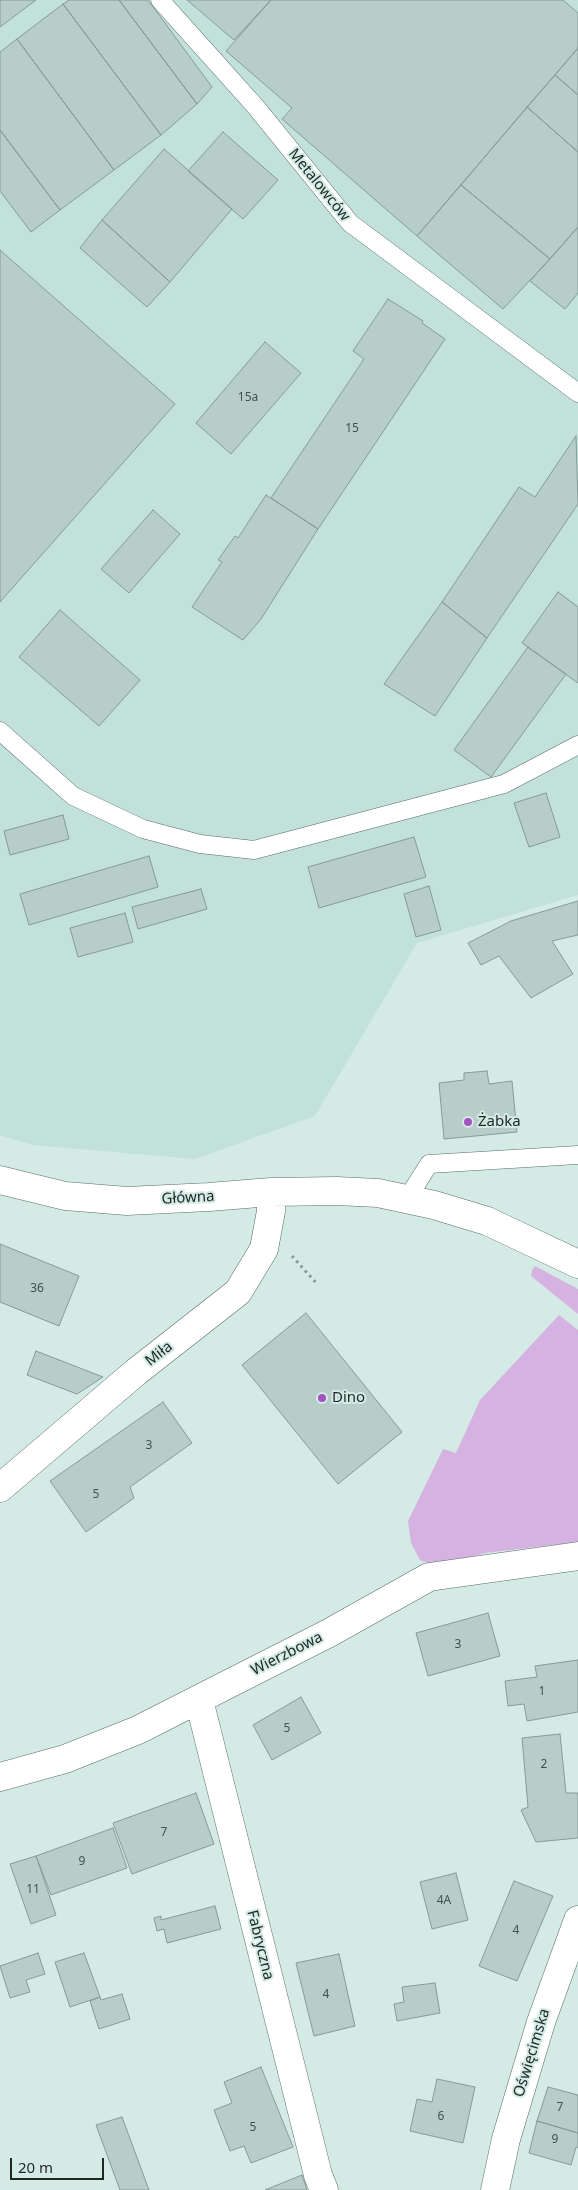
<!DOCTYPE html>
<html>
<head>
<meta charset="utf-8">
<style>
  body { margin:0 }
  #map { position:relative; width:578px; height:2190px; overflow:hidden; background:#d4eae5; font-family:"Noto Sans",sans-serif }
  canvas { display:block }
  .scale { position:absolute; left:10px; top:2158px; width:94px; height:22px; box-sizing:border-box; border:2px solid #1f2725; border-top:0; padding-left:6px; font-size:15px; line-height:18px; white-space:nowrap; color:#1f2725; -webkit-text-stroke:4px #d4eae5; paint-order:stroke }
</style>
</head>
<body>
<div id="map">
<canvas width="578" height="2190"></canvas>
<div class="scale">20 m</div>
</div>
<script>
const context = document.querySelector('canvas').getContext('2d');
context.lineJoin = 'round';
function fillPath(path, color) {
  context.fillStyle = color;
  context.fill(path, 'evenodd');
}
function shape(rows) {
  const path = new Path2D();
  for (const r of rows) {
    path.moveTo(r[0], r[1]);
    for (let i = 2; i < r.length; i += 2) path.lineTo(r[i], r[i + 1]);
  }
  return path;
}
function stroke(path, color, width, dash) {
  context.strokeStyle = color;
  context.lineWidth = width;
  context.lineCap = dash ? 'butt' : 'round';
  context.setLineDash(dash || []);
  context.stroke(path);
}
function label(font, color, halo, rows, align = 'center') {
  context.font = font + ' "Noto Sans",sans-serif';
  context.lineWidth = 4;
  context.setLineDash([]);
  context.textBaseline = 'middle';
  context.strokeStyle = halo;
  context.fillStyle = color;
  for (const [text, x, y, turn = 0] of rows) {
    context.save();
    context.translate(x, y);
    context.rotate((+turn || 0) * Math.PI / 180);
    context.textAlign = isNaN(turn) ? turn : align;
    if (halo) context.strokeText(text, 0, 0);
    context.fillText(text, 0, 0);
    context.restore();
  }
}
const built = shape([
  [0,0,578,0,578,895,417,943,315,1116,195,1159,32,1145,0,1135]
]);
const green = shape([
  [535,1266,578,1289,578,1314,531,1276,532,1270],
  [559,1315,578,1330,578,1542,485,1553,446,1564,431,1564,420,1560,411,1543,408,1521,443,1449,456,1453,480,1400]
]);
const building = shape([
  [0,0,36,0,0,27,0,0],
  [69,0,119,0,197,104,161,135,63,4,69,0],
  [119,0,148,0,212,87,197,104,119,0],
  [187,0,271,0,234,40,187,0],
  [271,0,563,0,578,13,578,48,417,236,282,119,292,108,226,51,271,0],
  [63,4,161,135,114,170,17,39,63,4],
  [17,39,114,170,60,210,0,130,0,52,17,39],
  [578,48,578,95,555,75,578,48],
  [555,75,578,95,578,152,527,107,555,75],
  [527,107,578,152,578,227,550,259,461,185,527,107],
  [0,130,60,210,31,232,0,191,0,130],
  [223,132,278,180,243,219,188,171,223,132],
  [164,149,232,209,170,282,102,220,164,149],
  [461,185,550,259,503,309,417,236,461,185],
  [102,220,170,282,147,307,80,248,102,220],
  [578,227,578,293,565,309,530,281,578,227],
  [0,250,175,404,0,602,0,250],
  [388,299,423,321,422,323,445,339,318,529,271,498,364,359,353,351,388,299],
  [265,342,301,373,231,454,196,423,265,342],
  [576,436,578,504,487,638,442,602,519,487,535,497,576,436],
  [266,495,318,529,261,619,243,640,192,607,222,562,218,560,235,536,238,538,266,495],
  [153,510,180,534,129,593,101,569,153,510],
  [558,592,578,607,578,683,522,643,558,592],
  [442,602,487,638,435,716,384,684,442,602],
  [60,610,140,680,99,726,19,657,60,610],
  [528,647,566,674,491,777,454,750,528,647],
  [546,793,560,837,529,847,514,803,546,793],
  [63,815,69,839,10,855,4,831,63,815],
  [414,837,426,877,319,908,308,867,414,837],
  [149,856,158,887,29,925,20,894,149,856],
  [429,886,441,930,416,937,404,894,429,886],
  [201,889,207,909,138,929,132,907,201,889],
  [578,901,578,935,552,941,573,974,531,998,499,956,481,965,468,943,511,921,578,901],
  [125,913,133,942,78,957,70,928,125,913],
  [487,1071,489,1084,512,1081,517,1132,444,1139,439,1083,464,1080,464,1073,487,1071],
  [0,1244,79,1276,59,1326,0,1302,0,1244],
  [306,1313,402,1432,338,1484,242,1365,306,1313],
  [36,1351,103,1377,77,1394,27,1375,36,1351],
  [163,1402,192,1443,130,1487,134,1498,86,1532,50,1481,163,1402],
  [488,1613,500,1656,428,1676,416,1633,488,1613],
  [578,1660,578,1712,527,1721,524,1704,508,1706,505,1681,537,1677,535,1666,578,1660],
  [301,1697,321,1733,272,1760,253,1725,301,1697],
  [560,1734,566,1793,578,1793,578,1838,536,1842,521,1810,528,1807,522,1738,560,1734],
  [196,1793,214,1844,132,1874,113,1823,196,1793],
  [113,1828,127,1868,51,1895,36,1856,113,1828],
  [36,1856,56,1915,31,1924,10,1864,36,1856],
  [456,1873,468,1920,432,1929,420,1882,456,1873],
  [514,1881,553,1896,517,1981,479,1966,514,1881],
  [215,1906,221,1929,167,1943,164,1929,157,1931,154,1918,161,1916,161,1920,215,1906],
  [38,1953,45,1974,26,1980,30,1992,10,1998,0,1966,38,1953],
  [84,1953,100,1997,70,2007,55,1962,84,1953],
  [339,1954,355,2026,314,2036,296,1963,339,1954],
  [435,1983,440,2013,397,2021,394,2004,404,2002,402,1987,435,1983],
  [122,1994,130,2019,99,2029,90,2001,100,1997,101,2000,122,1994],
  [261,2067,293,2147,251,2163,244,2146,230,2151,214,2110,232,2103,224,2082,261,2067],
  [437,2079,475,2087,463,2143,410,2131,417,2099,432,2102,437,2079],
  [548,2087,578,2095,578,2133,537,2121,548,2087],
  [122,2117,149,2190,120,2190,96,2125,122,2117],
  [537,2121,578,2133,578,2148,576,2147,571,2165,529,2153,537,2121],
  [302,2175,307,2190,265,2190,302,2175]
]);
const path = shape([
  [292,1256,318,1285]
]);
const service = shape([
  [160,0,255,106,350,223,578,393],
  [0,731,73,796,143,829,200,844,254,850,504,784,578,745],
  [407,1199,429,1164,578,1155]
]);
const minor = shape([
  [0,1180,65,1196,127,1201,209,1197,271,1192,337,1191,378,1193,434,1205,487,1221,578,1264],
  [0,1488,136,1372,238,1292,264,1249,271,1211,271,1192],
  [199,1700,318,2175,324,2190],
  [0,1777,65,1759,138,1730,329,1633,429,1577,578,1556],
  [495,2190,506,2139,541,2022,578,1920]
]);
const markers = [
  [468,1122,5,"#a551bf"],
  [322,1398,5,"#a551bf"]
];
const numberNames = [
  ["15a",248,398],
  ["15",352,429],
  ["36",37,1289],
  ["3",149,1446],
  ["5",96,1495],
  ["3",458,1645],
  ["1",542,1692],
  ["5",287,1729],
  ["2",544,1765],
  ["7",164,1833],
  ["9",82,1862],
  ["11",33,1890],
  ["4A",444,1901],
  ["4",516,1931],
  ["4",326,1995],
  ["7",560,2108],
  ["6",441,2117],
  ["5",253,2128],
  ["9",555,2140]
];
const streetNames = [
  ["Metalowców",319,185,51],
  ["Główna",188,1198,-3],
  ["Miła",159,1354,-38],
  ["Wierzbowa",287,1654,-27],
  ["Fabryczna",260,1945,76],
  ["Oświęcimska",532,2053,-73]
];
const poiNames = [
  ["Żabka",478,1122],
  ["Dino",332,1398]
];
fillPath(built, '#c1e1da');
fillPath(green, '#d6b2e2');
fillPath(building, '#b6cdc8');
stroke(building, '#869b97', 1);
stroke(service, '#586c68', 19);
stroke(minor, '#586c68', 29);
stroke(path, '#889895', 3, [2.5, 4]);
stroke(service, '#fff', 18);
stroke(minor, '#fff', 28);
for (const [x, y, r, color] of markers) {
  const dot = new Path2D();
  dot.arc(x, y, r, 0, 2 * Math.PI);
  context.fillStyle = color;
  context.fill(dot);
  stroke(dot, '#d4eae5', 2);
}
label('12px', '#45504e', null, numberNames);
label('15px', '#1f2725', '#d4eae5', streetNames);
label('15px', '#1f2725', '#d4eae5', poiNames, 'left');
</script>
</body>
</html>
